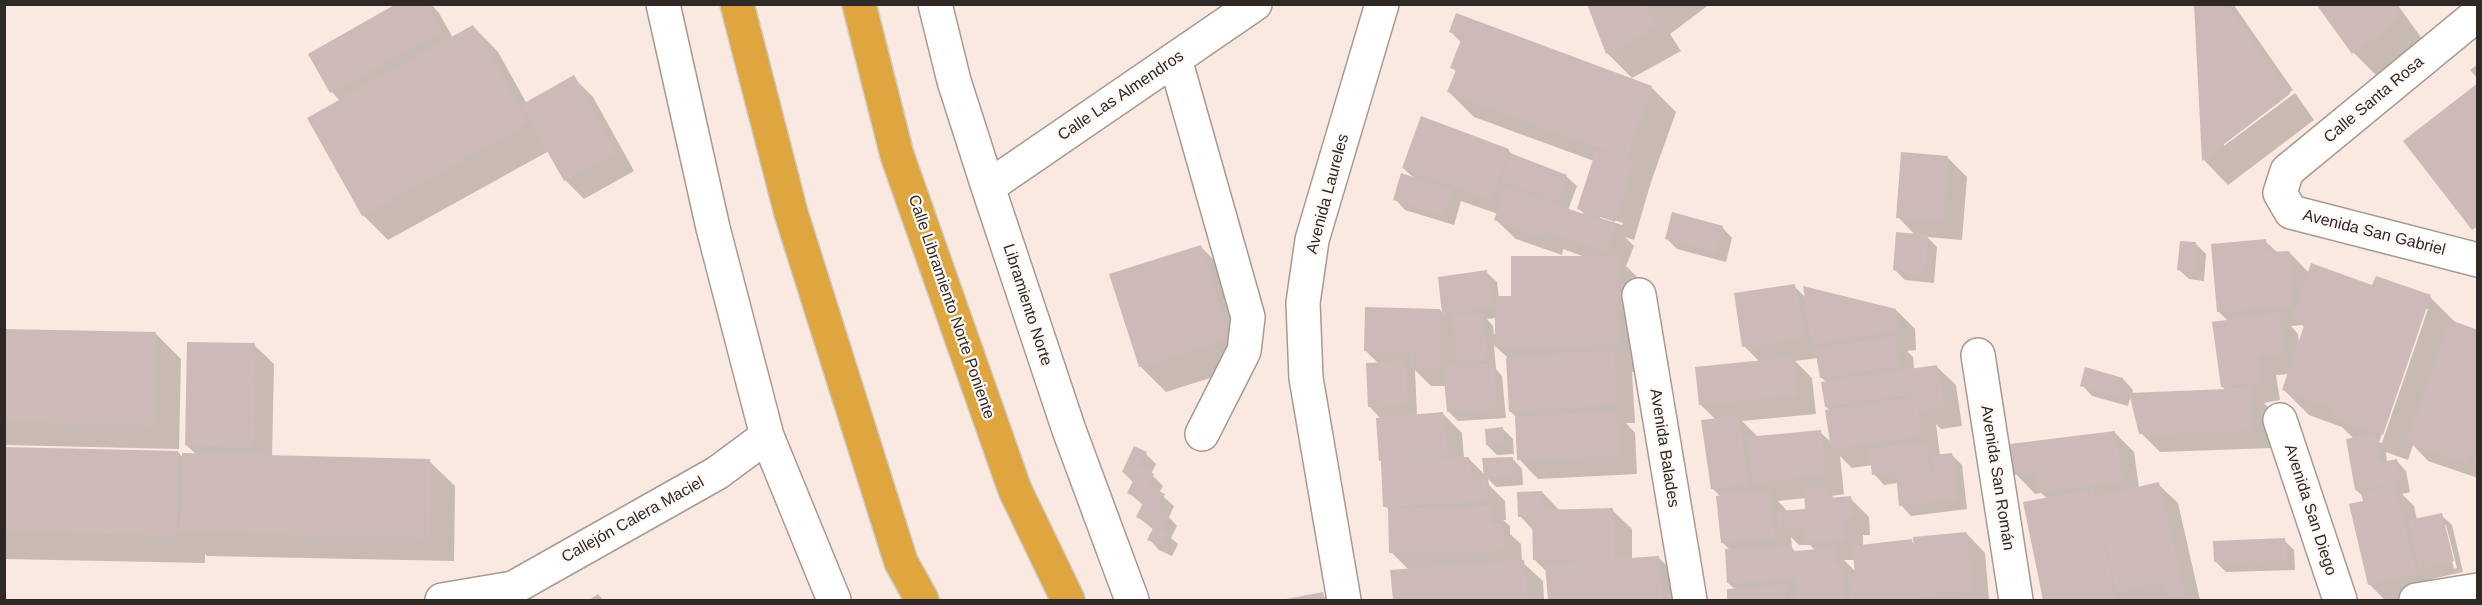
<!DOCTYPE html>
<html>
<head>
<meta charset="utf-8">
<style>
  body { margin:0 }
  #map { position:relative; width:2482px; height:605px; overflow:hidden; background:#f9e9e0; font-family:Arial,sans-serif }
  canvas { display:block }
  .frame { position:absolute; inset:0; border:6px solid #2f2926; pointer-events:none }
</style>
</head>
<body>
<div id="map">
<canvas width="2482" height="605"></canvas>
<div class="frame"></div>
</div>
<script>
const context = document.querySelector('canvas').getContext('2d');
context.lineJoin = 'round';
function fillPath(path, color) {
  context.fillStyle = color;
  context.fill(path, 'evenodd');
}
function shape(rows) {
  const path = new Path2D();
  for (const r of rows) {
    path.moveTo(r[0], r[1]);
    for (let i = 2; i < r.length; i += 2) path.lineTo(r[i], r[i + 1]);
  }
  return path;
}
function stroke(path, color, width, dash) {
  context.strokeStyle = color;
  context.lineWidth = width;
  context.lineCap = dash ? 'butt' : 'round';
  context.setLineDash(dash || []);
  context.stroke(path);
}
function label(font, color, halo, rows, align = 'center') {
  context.font = font + ' Arial,sans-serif';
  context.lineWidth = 4.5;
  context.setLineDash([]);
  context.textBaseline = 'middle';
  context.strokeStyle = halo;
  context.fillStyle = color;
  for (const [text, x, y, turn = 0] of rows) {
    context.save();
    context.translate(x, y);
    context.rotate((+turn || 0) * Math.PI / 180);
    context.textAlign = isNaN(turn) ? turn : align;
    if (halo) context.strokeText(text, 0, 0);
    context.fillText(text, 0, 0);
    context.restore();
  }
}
const shadow = shape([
  [399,4,431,4,439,13,453,38,473,26,498,52,527,104,573,77,593,97,634,171,584,199,565,180,549,151,388,240,363,215,340,101,332,92,310,54],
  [1589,4,1710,4,1670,34,1681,51,1632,78,1607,53],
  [2196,4,2233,4,2293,90,2224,142,2224,146,2295,93,2314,120,2228,185,2204,160],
  [2318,4,2397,4,2425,43,2379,78,2354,53],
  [1450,31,1651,87,1676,112,1651,182,1634,240,1625,237,1634,246,1626,266,1642,282,1643,372,1632,372,1635,423,1626,423,1635,433,1637,474,1538,479,1519,459,1516,417,1510,411,1507,357,1494,345,1496,369,1502,376,1506,418,1458,421,1448,411,1446,386,1431,386,1415,370,1417,416,1442,413,1462,433,1464,459,1469,459,1485,475,1512,458,1522,469,1523,485,1496,487,1488,479,1489,485,1505,501,1506,520,1503,520,1510,526,1510,534,1521,544,1522,562,1543,581,1544,600,1394,600,1392,571,1409,570,1391,552,1390,511,1385,506,1381,460,1381,419,1369,406,1379,364,1365,350,1440,310,1444,315,1439,279,1486,272,1497,282,1499,298,1513,298,1585,257,1563,249,1562,255,1516,239,1496,220,1498,214,1461,201,1454,225,1405,210,1395,199,1415,179,1403,168,1508,150,1515,157,1566,176,1577,186,1568,210,1587,217,1579,209,1594,161,1474,117,1449,92,1457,72,1452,68,1462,43],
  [1600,215,1623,223,1622,225,1600,218],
  [1496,318,1496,334,1494,334,1493,326,1487,319],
  [1947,157,1967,177,1962,240,1927,237,1937,247,1934,283,1905,280,1895,270,1916,236,1898,217],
  [1722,227,1732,238,1726,262,1677,249,1666,238],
  [2265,241,2278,253,2289,252,2309,273,2430,297,2455,322,2455,324,2478,332,2478,478,2428,461,2413,445,2408,460,2386,452,2387,462,2396,460,2406,471,2410,492,2402,494,2414,506,2417,520,2441,515,2452,525,2463,572,2431,579,2435,593,2402,600,2385,600,2369,584,2365,502,2363,496,2356,490,2354,439,2342,427,2309,415,2284,390,2290,374,2276,375,2280,400,2264,403,2270,409,2271,448,2160,452,2141,433,2131,395,2128,406,2092,396,2082,385,2086,369,2123,379,2133,390,2132,394,2226,391,2222,386,2228,321,2219,312],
  [2425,309,2428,309,2382,443,2379,442],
  [2302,325,2305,328,2299,344,2298,334,2291,326],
  [2443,525,2446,525,2457,568,2454,569],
  [2196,244,2206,254,2204,281,2189,279,2178,269],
  [1200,246,1226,272,1254,364,1166,392,1141,367,1111,275],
  [1794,286,1806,298,1896,310,1915,329,1916,350,1907,351,1913,357,1914,369,1936,366,1956,385,1962,426,1941,429,1936,424,1940,456,1951,454,1962,465,1967,509,1911,516,1901,505,1898,483,1884,485,1874,474,1873,465,1852,468,1840,456,1844,494,1832,496,1835,499,1850,498,1869,517,1870,535,1863,535,1863,546,1911,541,1915,545,1966,533,1985,553,1989,600,1729,600,1728,591,1736,590,1728,583,1730,550,1722,542,1721,497,1712,488,1716,420,1700,404,1760,362,1744,346],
  [1818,358,1821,377,1826,382,1826,407,1831,411,1832,443,1820,432,1757,436,1742,421,1816,414,1812,378,1795,361],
  [1806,498,1807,511,1788,512,1778,501],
  [1791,537,1799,545,1810,545,1816,551,1796,552,1792,548],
  [1844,560,1855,560,1856,572],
  [4,330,156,334,181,359,179,449,4,445],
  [254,345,274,364,272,457,429,461,455,486,454,561,207,556,205,554,205,563,4,559,4,449,178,452,183,458,197,455,186,445],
  [1503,429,1513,439,1514,454,1497,455,1487,445],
  [2115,433,2134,452,2139,488,2158,484,2178,503,2200,600,2045,600,2025,503,2048,499,2041,493,2035,494,2016,474],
  [1146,454,1156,464,1151,474,1163,486,1159,493,1174,506,1169,517,1177,526,1171,538,1178,544,1172,556,1159,550,1149,539,1154,530,1138,517,1143,505,1129,493,1134,483,1123,472],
  [1542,492,1560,511,1612,510,1632,529,1632,559,1658,557,1678,577,1679,600,1549,600,1547,572,1535,560,1534,531,1520,516],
  [2284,540,2294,550,2295,570,2226,572,2216,562],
  [1322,594,1329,600,1289,600]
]);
const building = shape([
  [396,4,427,4,442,31,330,93,308,54],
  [1587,4,1651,4,1646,8,1657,26,1606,54],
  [2194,4,2226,4,2290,94,2202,161],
  [2316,4,2392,4,2401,17,2352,54],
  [1456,13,1652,86,1626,158,1447,92,1456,70,1450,68,1462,37,1449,32],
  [473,25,528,123,362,216,307,118],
  [2478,64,2478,79,2470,70],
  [574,75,616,152,564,181,521,105],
  [2478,83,2478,226,2472,230,2403,141],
  [1421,116,1509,149,1491,200,1402,168],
  [1596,150,1633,162,1615,222,1577,209],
  [1901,152,1948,156,1943,222,1896,218],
  [1510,153,1567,175,1557,202,1501,181],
  [1401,173,1452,190,1443,216,1393,200],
  [1506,187,1615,225,1606,252,1544,231,1543,237,1494,220],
  [1672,212,1723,226,1716,253,1665,239],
  [1896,232,1928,235,1924,274,1893,270],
  [2266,239,2267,252,2289,251,2293,306,2217,312,2211,244],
  [2180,241,2196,242,2194,271,2177,270],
  [1201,245,1230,338,1139,367,1109,274],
  [1511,256,1618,256,1618,347,1495,347,1495,296,1511,296],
  [2311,263,2372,285,2376,276,2431,295,2383,435,2331,418,2335,408,2282,390,2305,323,2293,318],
  [1487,270,1492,307,1442,314,1438,277],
  [1795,284,1804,338,1742,347,1734,293],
  [1803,286,1896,309,1897,331,1812,344],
  [1365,307,1440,309,1439,368,1410,367,1411,352,1364,351],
  [2279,313,2285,353,2258,356,2261,381,2221,387,2212,322],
  [1483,314,1487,361,1457,362,1454,315],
  [2450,320,2478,330,2478,436,2468,464,2407,442],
  [4,329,156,332,155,425,4,421],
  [1894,336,1898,366,1820,378,1815,349],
  [187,342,255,343,253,447,185,445],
  [1613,350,1617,404,1509,412,1506,358],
  [1793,357,1797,395,1699,405,1695,367],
  [1405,361,1407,405,1368,407,1366,363],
  [1493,364,1496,408,1447,412,1443,367],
  [1937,365,1944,407,1920,410,1917,393,1825,407,1821,382],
  [2085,367,2123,378,2118,397,2080,386],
  [2251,388,2253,430,2139,434,2129,393],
  [1916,397,1921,436,1831,449,1825,410],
  [1443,412,1447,456,1379,461,1376,418],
  [1616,412,1619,455,1517,460,1515,417],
  [1738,416,1748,484,1711,489,1701,420],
  [1503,427,1504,444,1486,445,1485,429],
  [1821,430,1825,475,1753,483,1748,437],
  [2115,431,2122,482,2039,492,2036,472,2014,475,2010,444],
  [2375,434,2380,462,2397,459,2400,482,2355,490,2346,439],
  [1926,442,1929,468,1872,475,1869,449],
  [1134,446,1147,452,1139,466,1154,474,1148,486,1165,494,1158,509,1168,514,1161,529,1168,532,1162,546,1147,540,1154,526,1136,517,1144,501,1127,493,1134,479,1122,472],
  [4,447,178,451,177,535,4,532],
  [182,453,430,459,429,537,180,532],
  [1952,453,1957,499,1899,506,1896,474,1934,469,1933,455],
  [2477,453,2478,453,2478,469,2472,467],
  [1469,457,1471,482,1486,480,1487,501,1383,507,1381,462],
  [1513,457,1514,475,1484,477,1482,458],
  [2159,482,2184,594,2168,597,2164,581,2117,592,2095,497],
  [2395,485,2416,574,2368,585,2349,504,2363,501,2361,493],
  [1828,489,1828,498,1851,496,1852,516,1844,517,1845,541,1806,542,1805,526,1778,527,1778,511,1805,509,1804,490],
  [2093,489,2115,600,2043,600,2023,502],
  [1542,491,1543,510,1613,508,1614,559,1533,560,1532,517,1518,517,1517,492],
  [1769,491,1774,538,1721,543,1716,496],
  [1491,506,1492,524,1502,524,1504,550,1389,553,1388,509],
  [2442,513,2454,561,2420,569,2409,520],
  [1966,532,1972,591,1919,596,1913,537],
  [2285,538,2286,560,2214,562,2213,541],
  [1912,539,1918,598,1851,600,1848,575,1855,574,1852,546],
  [1792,546,1794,580,1727,583,1725,549],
  [1834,548,1836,565,1842,564,1845,600,1797,600,1794,551],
  [1659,556,1662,600,1548,600,1545,564],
  [1524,560,1527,600,1393,600,1390,570],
  [1785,585,1786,600,1727,600,1727,589],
  [1323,592,1324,600,1286,600,1286,599],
  [598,594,603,600,589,600]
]);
const minor = shape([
  [663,4,713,228,767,436,834,600],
  [935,4,954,81,988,187,1069,430,1132,600],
  [2478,14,2287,171,2280,193,2291,212,2478,260],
  [1175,59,1248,317,1244,351,1202,434],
  [988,187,1255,4],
  [1639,295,1690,600],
  [1978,355,2016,600],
  [2280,420,2340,600],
  [442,600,513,588],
  [495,600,513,588,717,473,767,436],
  [1344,600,1306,378,1303,303,1312,240,1382,4],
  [2416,600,2478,590]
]);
const highway = shape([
  [737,4,791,213,901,562,922,600],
  [859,4,897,155,1015,490,1068,600]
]);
const streetNames = [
  ["Calle Las Almendros",1121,96,-34],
  ["Calle Santa Rosa",2374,100,-40],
  ["Avenida Laureles",1328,194,-75],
  ["Avenida San Gabriel",2374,233,14],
  ["Libramiento Norte",1027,305,72],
  ["Calle Libramiento Norte Poniente",951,307,71],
  ["Avenida Balades",1664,448,81],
  ["Avenida San Román",1997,478,81],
  ["Avenida San Diego",2310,510,72],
  ["Callejón Calera Maciel",633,520,-29]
];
fillPath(shadow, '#0003');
fillPath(building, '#cdbab8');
stroke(minor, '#a89a91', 36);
stroke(highway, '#cdcccb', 36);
stroke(minor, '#fff', 33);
stroke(highway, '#dfa53f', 33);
label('16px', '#2f2926', '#fff8f5', streetNames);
</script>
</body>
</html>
